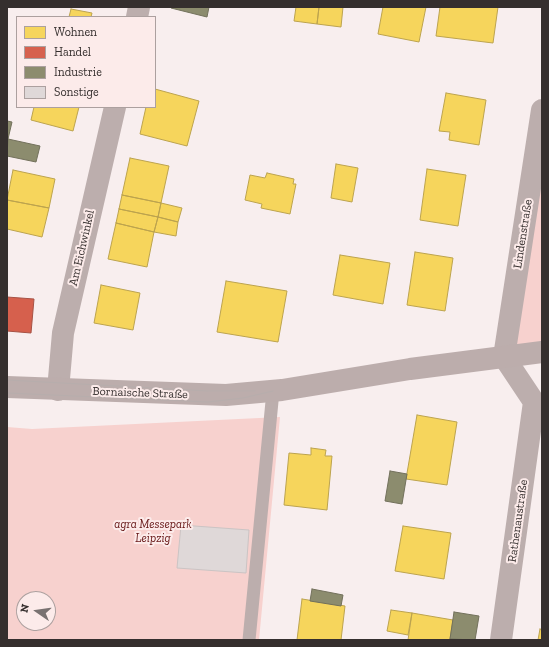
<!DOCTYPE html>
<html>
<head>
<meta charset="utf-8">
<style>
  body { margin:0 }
  #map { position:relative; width:549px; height:647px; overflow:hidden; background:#f8eeee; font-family:"Zilla Slab",serif }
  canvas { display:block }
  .frame { position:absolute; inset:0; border:8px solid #352f2e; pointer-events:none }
  .legend { position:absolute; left:16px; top:16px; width:140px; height:92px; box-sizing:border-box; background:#fcebea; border:1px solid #aca09f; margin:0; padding:5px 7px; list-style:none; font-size:12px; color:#352f2e }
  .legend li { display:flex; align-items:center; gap:8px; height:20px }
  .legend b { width:20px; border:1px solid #aca09f }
  .north { position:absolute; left:16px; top:591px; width:40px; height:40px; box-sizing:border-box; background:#fcebea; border:1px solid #aca09f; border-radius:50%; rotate:283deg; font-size:11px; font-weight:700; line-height:16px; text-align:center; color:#352f2e }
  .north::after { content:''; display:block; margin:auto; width:14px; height:18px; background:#797271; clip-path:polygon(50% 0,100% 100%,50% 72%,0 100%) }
</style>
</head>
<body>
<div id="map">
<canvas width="549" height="647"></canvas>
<div class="frame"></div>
<ul class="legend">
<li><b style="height:11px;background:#f6d55c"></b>Wohnen</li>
<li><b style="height:11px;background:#d6604d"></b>Handel</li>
<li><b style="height:11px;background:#8c8c6e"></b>Industrie</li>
<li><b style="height:11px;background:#dfd8d8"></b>Sonstige</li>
</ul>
<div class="north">N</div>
</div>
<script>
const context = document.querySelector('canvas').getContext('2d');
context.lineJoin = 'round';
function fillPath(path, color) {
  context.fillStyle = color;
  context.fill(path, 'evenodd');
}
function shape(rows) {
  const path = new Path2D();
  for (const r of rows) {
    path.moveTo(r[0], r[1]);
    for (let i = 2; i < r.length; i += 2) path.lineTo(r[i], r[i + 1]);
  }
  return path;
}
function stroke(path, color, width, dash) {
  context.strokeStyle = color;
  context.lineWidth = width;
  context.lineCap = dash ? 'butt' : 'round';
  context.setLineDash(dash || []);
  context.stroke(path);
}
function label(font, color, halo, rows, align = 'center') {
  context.font = font + ' "Zilla Slab",serif';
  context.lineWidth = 4;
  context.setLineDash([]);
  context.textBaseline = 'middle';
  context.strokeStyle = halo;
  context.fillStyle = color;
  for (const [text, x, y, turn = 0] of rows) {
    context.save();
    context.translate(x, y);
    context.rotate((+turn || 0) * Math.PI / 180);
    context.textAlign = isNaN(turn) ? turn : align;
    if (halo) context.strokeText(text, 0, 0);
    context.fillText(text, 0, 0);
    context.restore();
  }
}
const green = shape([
  [542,110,542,352,504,357],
  [280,417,259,640,7,640,7,427,32,429],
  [24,599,48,599,48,623,24,623]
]);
const homes = shape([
  [296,7,319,7,317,24,294,21,296,7],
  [319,7,343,7,341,27,317,24,319,7],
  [383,7,426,7,419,42,378,34,383,7],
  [440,7,498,7,493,43,436,36,440,7],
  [71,9,92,13,91,17,69,17,71,9],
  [155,89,199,101,187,146,140,134,146,107,155,107,155,89],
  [446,93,486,100,479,145,449,140,450,132,439,131,446,93],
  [34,107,79,107,73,131,31,120,34,107],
  [130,158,169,166,161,203,122,195,130,158],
  [336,164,358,168,352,202,331,198,336,164],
  [427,169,466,175,458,226,420,220,427,169],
  [13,170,55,179,49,208,7,200,13,170],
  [267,173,294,179,293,184,296,184,290,214,261,208,262,204,245,200,250,175,265,178,267,173],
  [122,195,161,203,158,217,119,209,122,195],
  [7,200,49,208,42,237,7,229,7,200],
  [161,203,182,208,178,222,158,217,161,203],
  [119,209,158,217,154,232,116,223,119,209],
  [158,217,178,222,176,236,154,232,158,217],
  [116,223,154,232,147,267,108,259,116,223],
  [415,252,453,258,445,311,407,305,415,252],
  [340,255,390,263,383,304,333,295,340,255],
  [226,281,287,291,278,342,217,332,226,281],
  [101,285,140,293,133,330,94,323,101,285],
  [417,415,457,422,447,485,406,479,417,415],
  [311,448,326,450,325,456,332,456,327,510,284,505,289,453,311,455,311,448],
  [403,526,451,533,444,579,395,571,403,526],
  [302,599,345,606,341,640,297,640,302,599],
  [391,610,412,613,408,635,387,631,391,610],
  [412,613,453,620,450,639,452,640,408,640,412,613],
  [540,629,542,630,542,640,538,640,540,629]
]);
const shops = shape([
  [7,297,34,299,31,333,7,331,7,297]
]);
const industry = shape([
  [171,7,209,7,207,17,171,8,171,7],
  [7,121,12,122,8,139,7,138,7,121],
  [8,139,40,146,36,162,7,156,8,139],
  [390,471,407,474,402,504,385,501,390,471],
  [312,589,343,595,341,606,310,601,312,589],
  [454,612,479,616,475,640,450,639,454,612]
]);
const building = shape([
  [181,525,249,530,246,573,177,568,181,525]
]);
const service = shape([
  [249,640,273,391]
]);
const minor = shape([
  [137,17,139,7],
  [58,390,63,333,115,107],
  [501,640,534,402,504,357,542,110]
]);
const secondary = shape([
  [7,387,226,395,282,390,410,369,542,352]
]);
const tram = shape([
  [7,380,208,391,255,391],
  [7,393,208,402,243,398,273,391]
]);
const streetNames = [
  ["Lindenstraße",523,234,-81],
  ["Am Eichwinkel",82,248,-77],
  ["Bornaische Straße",140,393,2],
  ["Rathenaustraße",518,521,-82]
];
const parkNames = [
  ["agra Messepark",153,525],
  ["Leipzig",153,539]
];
fillPath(green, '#f7d1ce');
fillPath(homes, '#f6d55c');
stroke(homes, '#bca34e', 1);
fillPath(shops, '#d6604d');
stroke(shops, '#a65144', 1);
fillPath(industry, '#8c8c6e');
stroke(industry, '#72705b', 1);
fillPath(building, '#dfd8d8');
stroke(building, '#cbc4c4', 1);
stroke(service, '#bcaead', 13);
stroke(minor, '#bcaead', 22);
stroke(secondary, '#bcadac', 22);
stroke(tram, '#b7adac', 1);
label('12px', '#352f2e', '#fcebea', streetNames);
label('italic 12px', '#651414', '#fcebea', parkNames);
</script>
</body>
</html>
